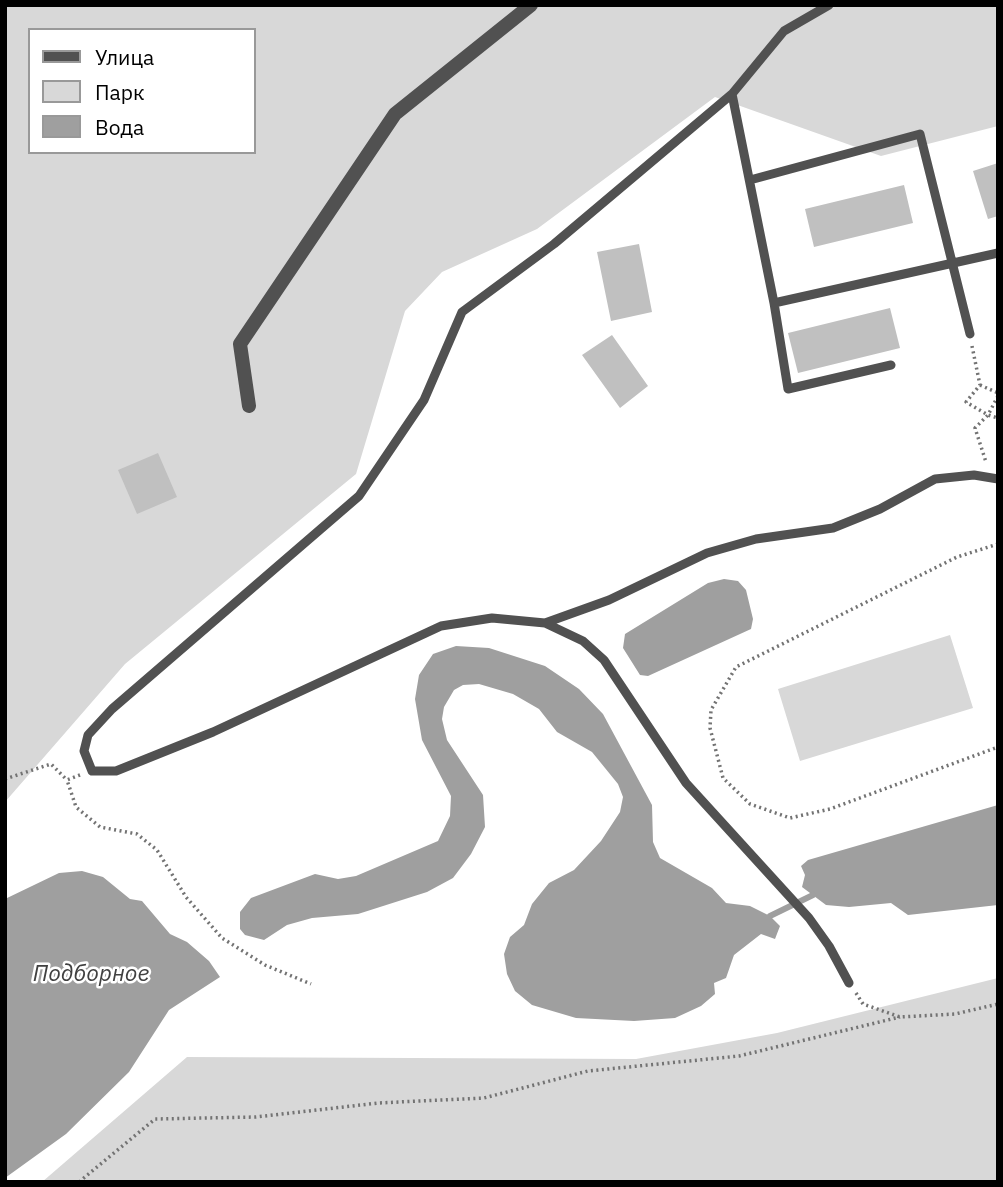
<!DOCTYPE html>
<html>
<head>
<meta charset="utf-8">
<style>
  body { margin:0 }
  #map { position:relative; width:1003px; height:1187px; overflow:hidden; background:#fff; font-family:"IBM Plex Sans",sans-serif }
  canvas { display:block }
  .frame { position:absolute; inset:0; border:7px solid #000; pointer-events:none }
  .legend { position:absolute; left:28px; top:28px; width:228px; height:126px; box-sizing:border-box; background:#fff; border:2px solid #999; margin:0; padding:9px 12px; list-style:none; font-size:21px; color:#000 }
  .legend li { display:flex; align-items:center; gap:14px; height:35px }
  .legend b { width:35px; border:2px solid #999 }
</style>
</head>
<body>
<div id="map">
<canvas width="1003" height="1187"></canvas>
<div class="frame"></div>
<ul class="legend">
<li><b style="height:9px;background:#515151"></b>Улица</li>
<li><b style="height:19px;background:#d8d8d8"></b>Парк</li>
<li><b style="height:19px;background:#9f9f9f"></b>Вода</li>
</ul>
</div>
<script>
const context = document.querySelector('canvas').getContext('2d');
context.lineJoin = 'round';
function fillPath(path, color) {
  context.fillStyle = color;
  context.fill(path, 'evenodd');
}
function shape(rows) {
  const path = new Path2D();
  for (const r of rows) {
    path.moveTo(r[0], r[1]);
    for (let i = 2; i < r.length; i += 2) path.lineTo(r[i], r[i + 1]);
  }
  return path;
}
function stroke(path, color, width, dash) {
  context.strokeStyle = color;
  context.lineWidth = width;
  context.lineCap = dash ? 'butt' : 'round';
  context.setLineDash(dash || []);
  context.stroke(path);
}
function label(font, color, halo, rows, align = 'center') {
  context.font = font + ' "IBM Plex Sans",sans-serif';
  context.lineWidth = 5;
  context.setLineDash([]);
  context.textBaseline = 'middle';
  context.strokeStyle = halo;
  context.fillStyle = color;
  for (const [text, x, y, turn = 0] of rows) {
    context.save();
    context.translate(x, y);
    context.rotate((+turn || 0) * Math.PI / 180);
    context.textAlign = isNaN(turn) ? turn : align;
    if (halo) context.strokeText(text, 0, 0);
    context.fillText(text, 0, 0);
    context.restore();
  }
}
const green = shape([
  [5,5,998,5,998,126,881,156,715,97,537,229,442,272,405,311,356,474,125,664,5,802],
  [30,30,254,30,254,152,30,152],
  [950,635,973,708,800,761,778,689],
  [998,978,998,1182,42,1182,187,1057,636,1059,777,1033]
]);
const water = shape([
  [724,579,738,581,746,590,753,619,751,629,648,676,640,675,623,648,625,634,708,583],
  [456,646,489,648,545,666,579,689,603,714,652,805,653,842,660,858,712,888,726,903,750,906,770,916,780,926,775,939,761,934,734,955,726,978,714,983,715,994,701,1006,675,1018,634,1021,576,1018,532,1005,515,991,507,974,504,954,510,937,524,925,532,904,549,883,574,870,601,841,620,812,623,797,618,784,592,752,557,732,539,709,513,694,479,684,463,685,454,690,444,707,442,719,447,740,483,795,485,827,471,854,453,878,427,892,358,914,312,918,287,925,264,940,245,935,240,929,240,912,251,898,315,874,338,879,356,876,438,841,450,816,451,796,422,740,415,699,419,675,433,654],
  [998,805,998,905,908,915,891,903,849,907,826,905,802,887,805,875,801,866,808,860],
  [82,871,103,877,130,899,142,901,170,934,187,942,209,961,220,977,169,1010,129,1072,66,1134,5,1178,5,899,59,873]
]);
const stream = shape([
  [770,916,813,895]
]);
const building = shape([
  [998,163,998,216,988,219,973,171],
  [904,185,913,223,814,247,805,209],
  [639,244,652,312,611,321,597,252],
  [890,308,900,348,798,373,788,333],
  [612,335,648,386,620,408,582,355],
  [158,453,177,497,137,514,118,470]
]);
const path = shape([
  [972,346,980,385,966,402,988,415,975,428,986,462],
  [980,385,998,393],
  [998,396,988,415,998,418],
  [998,544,957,557,736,667,711,710,710,728,723,778,750,804,790,818,830,809,998,747],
  [80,775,67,780,76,807,100,827,137,834,157,850,186,897,222,938,265,965,311,984],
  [5,779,51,764,67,780],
  [856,993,863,1004,900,1017,955,1014,998,1004],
  [79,1182,155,1119,256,1117,378,1103,484,1098,588,1071,739,1056,900,1017]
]);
const lane = shape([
  [732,94,784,31,829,5],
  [750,180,920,134,970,334],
  [774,303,998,253],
  [891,365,788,389,774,303,732,94,554,244,462,312,424,400,359,496,112,709,88,735,84,751,92,771,116,771,213,732,441,626,492,618,545,623,609,600,707,553,756,539,833,528,880,509,935,479,974,475,998,479],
  [545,623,583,641,604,660,686,783,809,918,829,946,849,983]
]);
const street = shape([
  [249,406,240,344,395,114,531,5]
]);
const waterNames = [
  ["Подборное",91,974]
];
fillPath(green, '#d8d8d8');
fillPath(water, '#9f9f9f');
stroke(stream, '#9f9f9f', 6);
fillPath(building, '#c0c0c0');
stroke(path, '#737373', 3.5, [2, 3.5]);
stroke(lane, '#515151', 9);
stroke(street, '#515151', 14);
label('italic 23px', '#404040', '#fff', waterNames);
</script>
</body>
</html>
